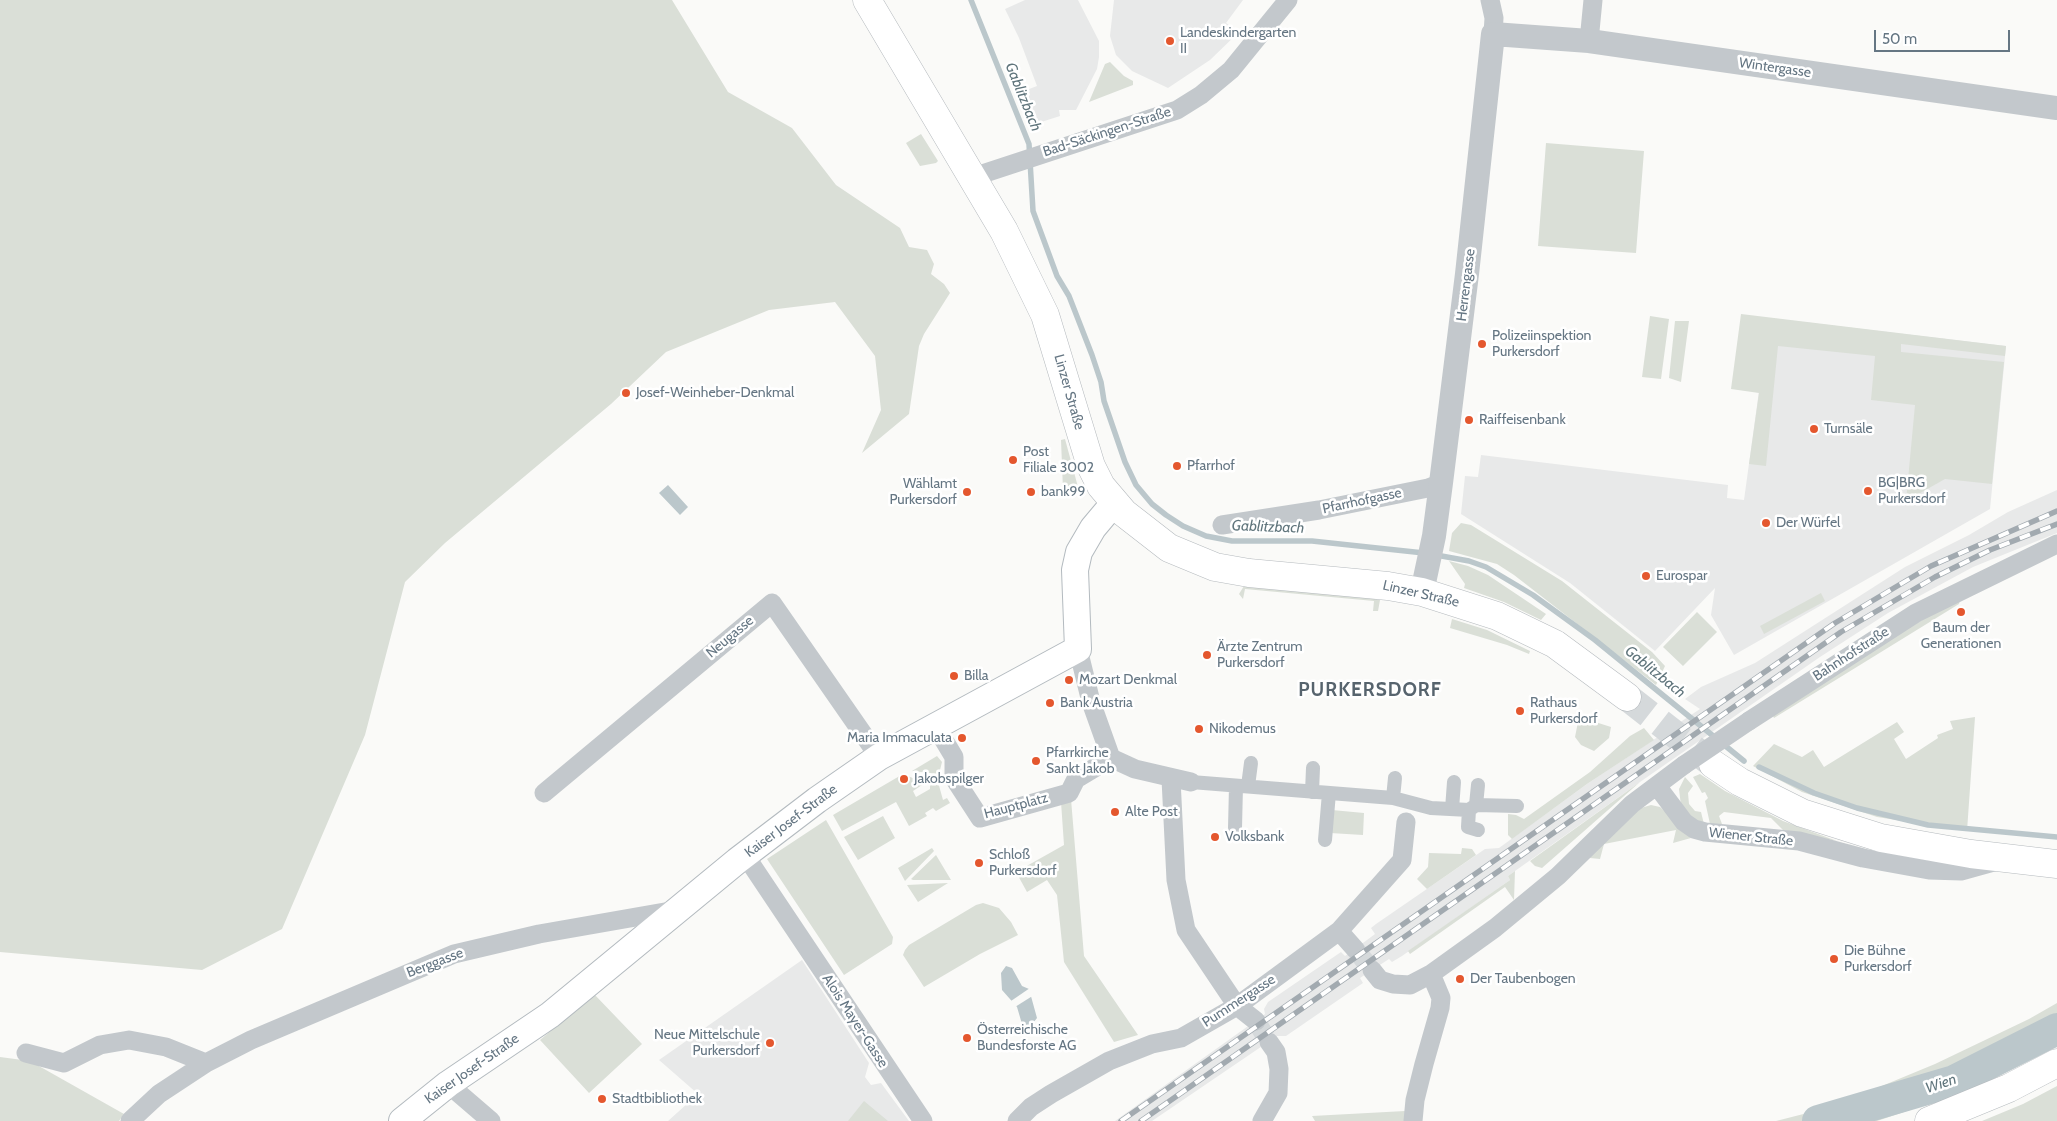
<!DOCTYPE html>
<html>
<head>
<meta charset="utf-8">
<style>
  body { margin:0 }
  #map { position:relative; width:2057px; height:1121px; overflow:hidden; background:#fafaf8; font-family:Cabin,sans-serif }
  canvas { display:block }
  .scale { position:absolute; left:1874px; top:30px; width:136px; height:22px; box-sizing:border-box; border:2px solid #657683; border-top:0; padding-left:6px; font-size:15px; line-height:18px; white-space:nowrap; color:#657683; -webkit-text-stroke:4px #fff; paint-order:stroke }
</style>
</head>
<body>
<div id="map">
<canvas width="2057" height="1121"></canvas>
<div class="scale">50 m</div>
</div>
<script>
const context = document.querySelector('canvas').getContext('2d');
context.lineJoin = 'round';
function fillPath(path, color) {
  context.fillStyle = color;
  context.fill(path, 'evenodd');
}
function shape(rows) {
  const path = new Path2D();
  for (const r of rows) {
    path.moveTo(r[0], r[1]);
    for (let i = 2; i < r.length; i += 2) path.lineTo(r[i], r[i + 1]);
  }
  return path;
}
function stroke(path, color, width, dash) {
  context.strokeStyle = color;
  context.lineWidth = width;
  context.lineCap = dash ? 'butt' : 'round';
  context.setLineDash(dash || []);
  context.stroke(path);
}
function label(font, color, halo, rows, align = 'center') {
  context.font = font + ' Cabin,sans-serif';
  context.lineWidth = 5;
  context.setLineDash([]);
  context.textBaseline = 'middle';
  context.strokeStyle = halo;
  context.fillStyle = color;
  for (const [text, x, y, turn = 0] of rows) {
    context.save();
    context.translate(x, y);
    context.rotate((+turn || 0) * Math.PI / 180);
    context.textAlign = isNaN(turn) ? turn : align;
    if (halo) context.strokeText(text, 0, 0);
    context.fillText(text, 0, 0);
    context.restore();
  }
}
const built = shape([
  [1025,0,1078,0,1099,41,1099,57,1097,69,1076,110,1059,110,1060,116,1035,124,1024,91,1037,86,1019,38,1005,9],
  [1114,0,1243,0,1226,23,1239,32,1210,60,1168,88,1132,71,1116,55,1110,36],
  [1769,318,2006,346,1990,509,1734,655,1711,615,1715,588,1655,651,1570,583,1461,514,1465,476,1478,477,1481,455,1728,485,1727,498,1744,500],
  [2057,490,2057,533,1973,567,1888,613,1820,657,1640,782,1508,876,1510,880,1402,956,1392,962,1389,959,1360,978,1363,983,1286,1036,1277,1036,1152,1121,1115,1121,1265,1014,1264,1009,1268,1002,1341,952,1345,956,1367,940,1375,934,1371,928,1376,924,1485,849,1499,848,1587,784,1700,709,1685,699,1701,687,1755,663,1905,567,1969,535,2008,512],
  [802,960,869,1063,865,1077,871,1085,881,1083,909,1121,668,1121,698,1094,659,1060]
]);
const green = shape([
  [0,0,672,0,728,92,792,128,836,185,900,228,909,247,927,250,934,264,931,274,944,284,950,293,924,334,919,346,909,414,862,453,881,410,875,356,835,302,769,310,666,352,611,404,445,543,405,582,365,735,282,929,202,970,0,952],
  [1110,62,1124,76,1133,81,1133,85,1089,102,1105,64],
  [921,134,938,161,936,163,920,166,906,143],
  [1546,143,1644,151,1636,253,1538,246],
  [1741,314,2006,346,2005,356,1901,344,1901,352,2004,362,1992,484,1945,479,1906,501,1915,405,1871,400,1875,356,1778,346,1766,466,1749,464,1759,393,1731,389],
  [1650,316,1669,319,1661,379,1642,377],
  [1675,321,1689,321,1681,382,1669,378],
  [1065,439,1078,487,1063,490,1061,440],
  [1461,523,1471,525,1562,581,1652,652,1665,666,1656,685,1514,575,1497,564,1449,551,1452,533],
  [1449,561,1468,566,1488,575,1546,614,1541,620,1504,602,1464,588,1465,584],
  [1244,586,1369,598,1380,600,1378,611,1373,611,1374,601,1245,589,1243,599,1239,594],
  [1821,593,1825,601,1764,634,1760,626],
  [1961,597,1959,604,1774,718,1772,714,1819,681],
  [1697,612,1717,632,1683,666,1663,647],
  [1452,619,1487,630,1530,651,1529,654,1507,645,1450,628],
  [1975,717,1967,831,1877,817,1802,792,1753,766,1774,744,1802,757,1813,750,1824,767,1897,722,1904,732,1894,739,1906,759,1938,738,1937,735,1953,729,1950,721],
  [1582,720,1589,720,1611,727,1609,738,1594,751,1581,745,1575,737,1578,722],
  [1644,728,1654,740,1587,784,1512,839,1508,835,1508,814,1516,815,1524,819,1590,772,1630,736],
  [937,756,942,762,939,774,912,771],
  [903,774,925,783,913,791,916,797,930,789,930,783,938,782,943,800,947,798,950,803,936,811,933,808,925,813,927,816,909,826,896,802,842,831,833,815],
  [1700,774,1725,791,1783,821,1837,841,1783,830,1771,818,1724,812,1719,816,1722,824,1710,824,1705,801,1708,798,1705,792,1702,793,1693,777],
  [1685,777,1693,786,1688,793,1689,804,1695,811,1701,812,1704,824,1693,820,1681,806,1679,789],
  [1640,782,1542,868,1535,866,1530,861],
  [1071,799,1084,956,1138,1035,1114,1042,1064,962,1057,895,1047,880,1027,892,1016,872,1064,845,1061,802],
  [1651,805,1660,807,1668,814,1690,834,1691,838,1673,843,1676,830,1604,844,1600,859,1590,858,1593,848,1641,808],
  [1332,810,1364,813,1363,835,1330,833],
  [883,816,895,838,858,860,844,837],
  [826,820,893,937,892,944,844,975,767,859],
  [932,848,934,851,905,881,898,868],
  [1462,848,1472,849,1476,855,1427,889,1417,879,1428,867,1429,853,1461,854],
  [936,855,951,880,913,880,911,879],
  [1515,871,1514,900,1505,887,1410,954,1408,951,1510,880,1508,876],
  [948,883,918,902,907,885],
  [983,903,999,908,1011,922,1018,935,980,954,924,987,903,955,905,950,909,945,976,905],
  [594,994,642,1044,589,1093,540,1040],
  [2057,1003,2057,1046,1967,1091,1877,1121,1776,1121,1831,1107,1935,1064,2029,1019],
  [0,1057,30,1061,124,1114,119,1121,0,1121],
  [2057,1086,2057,1121,1982,1121,2023,1104],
  [864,1101,888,1121,848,1121],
  [1405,1111,1404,1121,1315,1121,1312,1116]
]);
const water = shape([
  [668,485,688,507,680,515,659,493],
  [1006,966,1012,968,1022,986,1029,989,1037,1018,1030,1027,1022,1024,1017,1007,1002,990,1001,973]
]);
const pier = shape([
  [1030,988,1034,995,1015,1007,1011,1001]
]);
const stream = shape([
  [971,0,1029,144,1033,211,1057,276,1069,296,1092,355,1101,382,1104,401,1125,462,1136,485,1152,504,1166,515,1183,526,1206,536,1232,541,1312,541,1424,553],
  [1436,555,1469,561,1486,567,1533,595,1595,640,1744,761],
  [1759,767,1814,793,1857,808,1928,825,2057,837]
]);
const river = shape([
  [1818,1121,1954,1081,2057,1029]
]);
const minorTunnel = shape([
  [1355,949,1372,970],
  [1256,1021,1269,1042]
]);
const primaryTunnel = shape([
  [1627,697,1713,764]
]);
const pedestrian = shape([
  [1191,782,1393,798,1431,808,1469,810,1476,805,1517,806],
  [1248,786,1251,763],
  [1312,792,1313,768],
  [1393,798,1395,778],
  [1476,805,1478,785],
  [1452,809,1454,782],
  [1469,810,1468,827,1478,830],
  [1235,828,1236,786],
  [1325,840,1329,793]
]);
const minor = shape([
  [1490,0,1494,18,1493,34],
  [1589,41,1593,0],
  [973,177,1177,110,1201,95,1231,70,1288,0],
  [1222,525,1319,510,1428,488,1441,483],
  [1078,649,1091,702,1111,758,1135,769,1191,782],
  [1749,721,1916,613,2057,544],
  [936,727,954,757,954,778,980,818,1069,793,1076,779,1111,758],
  [1171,779,1176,880,1186,930,1237,1006,1256,1021],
  [1657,786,1684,822,1694,829,1705,832,1799,841,1863,858,1929,870,1961,871,1997,861],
  [544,793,772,603,879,757],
  [745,855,923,1121],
  [1339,931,1355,949],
  [1372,970,1380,980,1393,984,1410,985,1431,974,1495,928,1558,876,1632,804,1684,765],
  [26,1053,64,1063,100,1045,129,1040,166,1047,206,1063],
  [448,1084,491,1121],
  [130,1121,159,1094,206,1063,251,1040,454,954,539,934,676,910],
  [1017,1121,1031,1107,1051,1094,1109,1061,1152,1044,1181,1038,1237,1006,1339,931,1402,860,1406,822],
  [1262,1121,1278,1093,1279,1069,1276,1052,1269,1042],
  [1413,1121,1415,1100,1424,1064,1440,1008,1441,998,1431,974]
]);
const tertiary = shape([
  [1422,592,1434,536,1441,483,1467,274,1493,34,1589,41,2057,108]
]);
const secondary = shape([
  [402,1121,448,1084,550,1015,737,861,817,800,879,757,1078,649,1075,570,1079,552,1093,528,1114,503]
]);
const primary = shape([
  [867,0,1004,231,1045,315,1091,466,1101,486,1124,513,1169,548,1215,567,1249,573,1388,586,1422,592,1497,616,1555,644,1627,697],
  [1713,764,1740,782,1802,813,1881,838,1971,854,2057,864],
  [1929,1121,2009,1088,2057,1063]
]);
const rail = shape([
  [1121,1121,1835,623,1931,566,2057,511],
  [1141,1121,1841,632,1935,577,1990,550,2057,524]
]);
const minorBridge = shape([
  [1684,765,1749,721]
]);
const markers = [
  [1170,41,5,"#e4572e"],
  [1482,344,5,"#e4572e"],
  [626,393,5,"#e4572e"],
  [1469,420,5,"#e4572e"],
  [1814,429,5,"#e4572e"],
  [1013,460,5,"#e4572e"],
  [1177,466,5,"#e4572e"],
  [1868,491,5,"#e4572e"],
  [967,492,5,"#e4572e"],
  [1031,492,5,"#e4572e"],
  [1766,523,5,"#e4572e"],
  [1646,576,5,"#e4572e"],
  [1961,612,5,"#e4572e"],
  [1207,655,5,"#e4572e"],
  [954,676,5,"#e4572e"],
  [1069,680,5,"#e4572e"],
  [1050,703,5,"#e4572e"],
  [1520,711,5,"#e4572e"],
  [1199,729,5,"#e4572e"],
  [962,738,5,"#e4572e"],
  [1036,761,5,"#e4572e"],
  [904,779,5,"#e4572e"],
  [1115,812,5,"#e4572e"],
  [1215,837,5,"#e4572e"],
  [979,863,5,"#e4572e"],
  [1834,959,5,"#e4572e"],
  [1460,979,5,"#e4572e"],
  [967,1038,5,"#e4572e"],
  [770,1043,5,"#e4572e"],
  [602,1099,5,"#e4572e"]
];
const poiNames = [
  ["Landeskindergarten",1180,33],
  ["II",1180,49],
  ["Polizeiinspektion",1492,336],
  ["Purkersdorf",1492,352],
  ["Josef-Weinheber-Denkmal",636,393],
  ["Raiffeisenbank",1479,420],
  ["Turnsäle",1824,429],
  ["Post",1023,452],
  ["Filiale 3002",1023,468],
  ["Pfarrhof",1187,466],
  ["BG|BRG",1878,483],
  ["Purkersdorf",1878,499],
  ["Wählamt",957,484,"right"],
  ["Purkersdorf",957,500,"right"],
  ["bank99",1041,492],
  ["Der Würfel",1776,523],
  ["Eurospar",1656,576],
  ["Baum der",1961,628,"center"],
  ["Generationen",1961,644,"center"],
  ["Ärzte Zentrum",1217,647],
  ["Purkersdorf",1217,663],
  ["Billa",964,676],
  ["Mozart Denkmal",1079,680],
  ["Bank Austria",1060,703],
  ["Rathaus",1530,703],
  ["Purkersdorf",1530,719],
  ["Nikodemus",1209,729],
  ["Maria Immaculata",952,738,"right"],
  ["Pfarrkirche",1046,753],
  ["Sankt Jakob",1046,769],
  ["Jakobspilger",914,779],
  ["Alte Post",1125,812],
  ["Volksbank",1225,837],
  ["Schloß",989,855],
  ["Purkersdorf",989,871],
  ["Die Bühne",1844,951],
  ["Purkersdorf",1844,967],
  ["Der Taubenbogen",1470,979],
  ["Österreichische",977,1030],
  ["Bundesforste AG",977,1046],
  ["Neue Mittelschule",760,1035,"right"],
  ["Purkersdorf",760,1051,"right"],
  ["Stadtbibliothek",612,1099]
];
const streetNames = [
  ["Wintergasse",1775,68,8],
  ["Bad-Säckingen-Straße",1107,132,-18],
  ["Herrengasse",1466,285,-83],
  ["Linzer Straße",1069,392,74],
  ["Pfarrhofgasse",1362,501,-12],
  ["Linzer Straße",1421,594,13],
  ["Neugasse",730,637,-40],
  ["Bahnhofstraße",1851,654,-33],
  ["Hauptplatz",1016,806,-15],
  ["Kaiser Josef-Straße",791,821,-37],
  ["Wiener Straße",1751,837,6],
  ["Berggasse",435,963,-21],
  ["Pummergasse",1239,1001,-33],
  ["Alois Mayer-Gasse",855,1021,57],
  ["Kaiser Josef-Straße",472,1069,-35]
];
const waterNames = [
  ["Gablitzbach",1023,97,68],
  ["Gablitzbach",1268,527,2],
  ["Gablitzbach",1655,672,39],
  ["Wien",1941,1084,-19]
];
const districtNames = [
  ["PURKERSDORF",1370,690]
];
fillPath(built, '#e8e9e9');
fillPath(green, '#dadfd7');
fillPath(water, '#bbc7cb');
fillPath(pier, '#fafaf8');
stroke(stream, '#bbc7cb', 5.5);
stroke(river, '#bbc7cb', 32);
stroke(minorTunnel, '#d5d9db', 19, [19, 9]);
stroke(primaryTunnel, '#d5d9db', 28, [28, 14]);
stroke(secondary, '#b3babf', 28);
stroke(primary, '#b5babe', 29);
stroke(pedestrian, '#c3c8cc', 14);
stroke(minor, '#c3c8cc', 19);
stroke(tertiary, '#c3c8cc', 24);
stroke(secondary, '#fff', 26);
stroke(primary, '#fff', 28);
stroke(rail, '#a2aab0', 5.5);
stroke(rail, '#fff', 4, [11]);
stroke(minorBridge, '#c3c8cc', 19);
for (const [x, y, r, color] of markers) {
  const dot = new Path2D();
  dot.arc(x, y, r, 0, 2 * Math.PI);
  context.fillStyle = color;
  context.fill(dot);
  stroke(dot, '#fff', 2);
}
label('14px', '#657683', '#fff', poiNames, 'left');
label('14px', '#657683', '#fff', streetNames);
label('italic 15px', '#60757c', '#fff', waterNames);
context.letterSpacing = '1px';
label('bold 19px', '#57646e', '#fff', districtNames);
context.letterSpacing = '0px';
</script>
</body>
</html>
